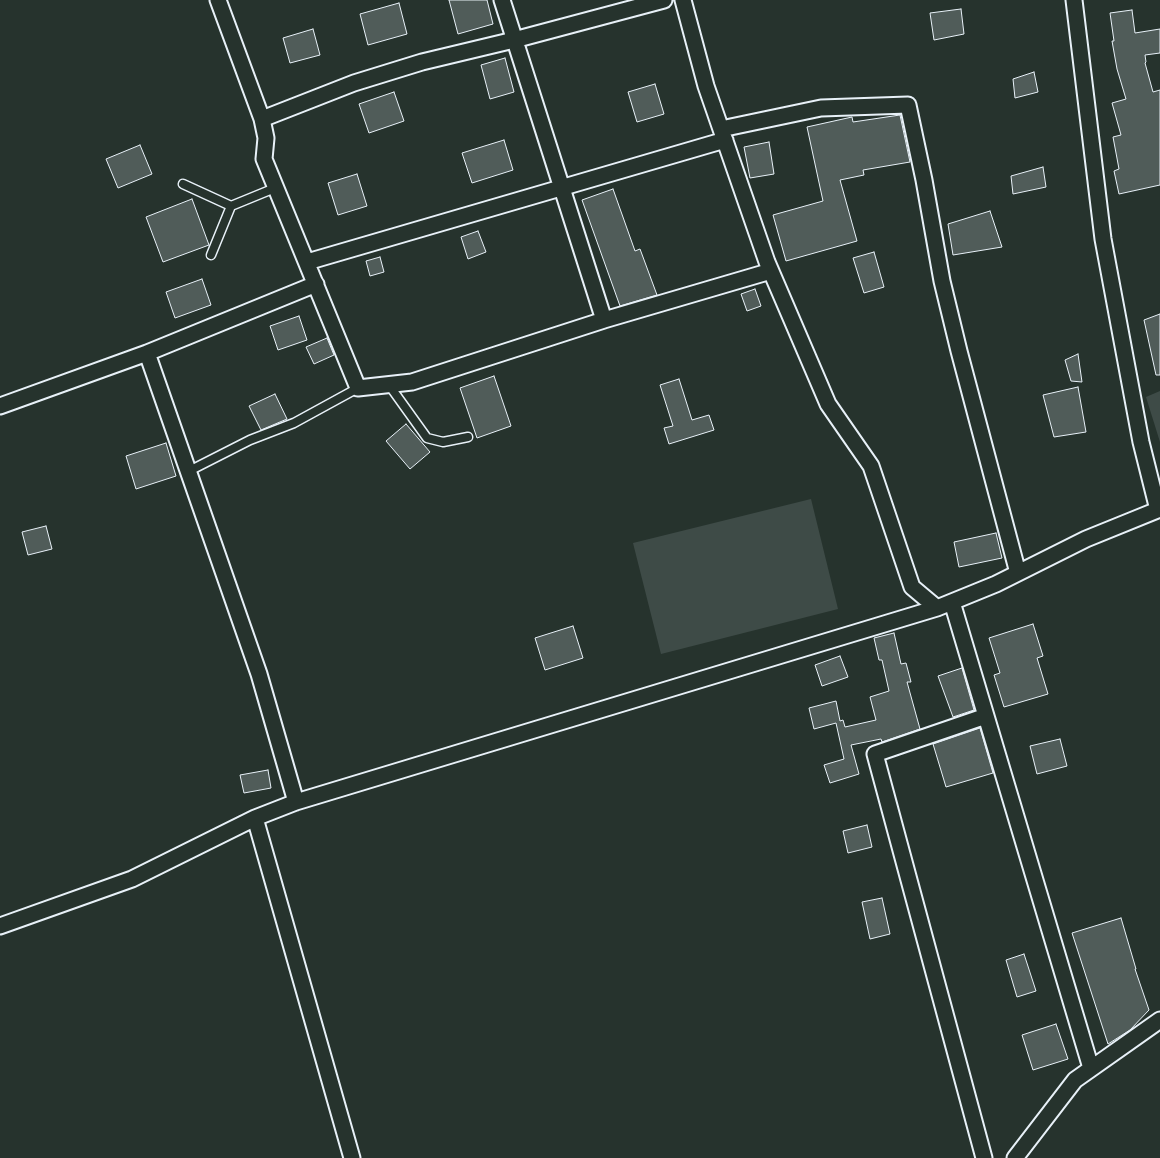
<!DOCTYPE html>
<html>
<head>
<meta charset="utf-8">
<style>
  body { margin:0 }
  canvas { display:block; background:#26332d }
</style>
</head>
<body>
<canvas width="1160" height="1158"></canvas>
<script>
const context = document.querySelector('canvas').getContext('2d');
context.lineJoin = 'round';
function fillPath(path, color) {
  context.fillStyle = color;
  context.fill(path, 'evenodd');
}
function shape(rows) {
  const path = new Path2D();
  for (const r of rows) {
    path.moveTo(r[0], r[1]);
    for (let i = 2; i < r.length; i += 2) path.lineTo(r[i], r[i + 1]);
  }
  return path;
}
function stroke(path, color, width, dash) {
  context.strokeStyle = color;
  context.lineWidth = width;
  context.lineCap = dash ? 'butt' : 'round';
  context.setLineDash(dash || []);
  context.stroke(path);
}
const green = shape([
  [1160,391,1160,442,1146,397],
  [811,499,838,609,661,654,633,543]
]);
const building = shape([
  [449,0,487,0,493,24,458,34,449,0],
  [399,3,407,34,368,45,360,14,399,3],
  [961,9,964,34,934,40,930,13,961,9],
  [1132,10,1135,33,1160,29,1160,53,1145,55,1146,62,1145,63,1153,92,1160,90,1160,185,1119,194,1114,171,1119,169,1113,137,1121,135,1112,103,1126,99,1117,69,1112,41,1114,41,1110,13,1132,10],
  [313,29,320,55,290,63,283,38,313,29],
  [505,58,514,92,490,99,481,65,505,58],
  [1034,72,1038,92,1015,98,1013,79,1034,72],
  [655,84,664,114,637,122,628,92,655,84],
  [394,92,404,121,369,133,359,104,394,92],
  [900,115,910,162,863,170,864,175,840,180,857,241,786,261,773,215,823,201,807,127,852,117,853,122,900,115],
  [504,140,513,170,472,183,462,153,504,140],
  [769,142,774,174,750,178,744,147,769,142],
  [140,145,152,174,118,188,106,159,140,145],
  [1043,167,1046,187,1013,194,1011,176,1043,167],
  [357,174,367,206,338,215,328,183,357,174],
  [613,189,635,251,640,249,657,295,620,306,582,200,613,189],
  [192,199,209,245,163,262,146,217,192,199],
  [990,211,1002,247,953,255,948,224,990,211],
  [478,231,486,252,468,259,461,237,478,231],
  [874,252,884,287,864,293,853,258,874,252],
  [380,257,384,272,370,276,366,261,380,257],
  [202,279,211,305,175,318,166,292,202,279],
  [755,289,761,306,747,311,741,294,755,289],
  [1160,314,1160,375,1156,375,1144,320,1160,314],
  [299,316,307,340,278,350,270,326,299,316],
  [327,338,334,355,314,364,306,347,327,338],
  [1078,354,1082,382,1071,381,1065,360,1078,354],
  [494,376,511,426,477,438,460,388,494,376],
  [679,379,692,420,709,415,714,430,669,444,664,428,673,426,660,385,679,379],
  [1078,387,1086,432,1054,437,1043,395,1078,387],
  [275,394,287,419,261,430,249,406,275,394],
  [406,424,430,452,410,469,386,441,406,424],
  [166,443,176,476,136,489,126,456,166,443],
  [46,526,52,549,28,555,22,532,46,526],
  [996,533,1002,558,959,567,954,542,996,533],
  [1033,624,1043,656,1037,658,1048,694,1004,707,994,675,1000,673,989,638,1033,624],
  [573,626,583,658,545,670,535,638,573,626],
  [894,633,901,664,906,663,911,682,907,682,920,729,882,742,881,739,851,745,859,774,830,783,824,765,844,759,836,723,814,729,809,708,836,701,840,721,843,720,845,727,876,720,870,697,889,691,882,660,879,660,874,638,894,633],
  [840,656,848,677,822,686,815,665,840,656],
  [962,668,974,710,953,717,938,676,962,668],
  [980,728,993,773,946,787,933,744,980,728],
  [1060,739,1067,766,1037,774,1030,746,1060,739],
  [268,770,271,788,244,793,240,775,268,770],
  [867,825,872,847,848,853,843,831,867,825],
  [882,898,890,934,870,939,862,902,882,898],
  [1121,918,1136,969,1135,969,1149,1010,1130,1030,1108,1044,1072,933,1121,918],
  [1024,954,1036,991,1017,997,1006,960,1024,954],
  [1056,1024,1068,1059,1033,1070,1022,1035,1056,1024]
]);
const lane = shape([
  [183,184,231,206],
  [211,255,231,206,275,188],
  [389,385,427,438,443,442,468,437],
  [189,471,250,440,294,423,358,388]
]);
const street = shape([
  [218,0,262,119,266,138,264,159,358,388,412,382,604,320,771,271],
  [502,0,604,320],
  [683,0,706,86,767,262,828,404,871,466,912,587,937,608],
  [1074,0,1103,239,1141,442,1158,510],
  [262,119,354,83,422,62,514,40,664,0],
  [721,129,821,108,908,105,924,180,942,281,959,351,1018,573],
  [307,262,725,140],
  [0,406,147,353],
  [952,602,1091,1068],
  [296,802,259,674,147,353,316,284],
  [0,926,132,879,255,818],
  [352,1158,255,818,296,802,937,608,996,584,1086,539,1160,509],
  [984,1158,875,754,986,716],
  [1015,1158,1075,1080,1160,1020]
]);
fillPath(green, '#3e4b47');
fillPath(building, '#505c59');
stroke(building, '#e8f1f8', 1);
stroke(lane, '#e8f1f8', 11);
stroke(street, '#e8f1f8', 19);
stroke(lane, '#26332d', 8);
stroke(street, '#26332d', 15);
</script>
</body>
</html>
